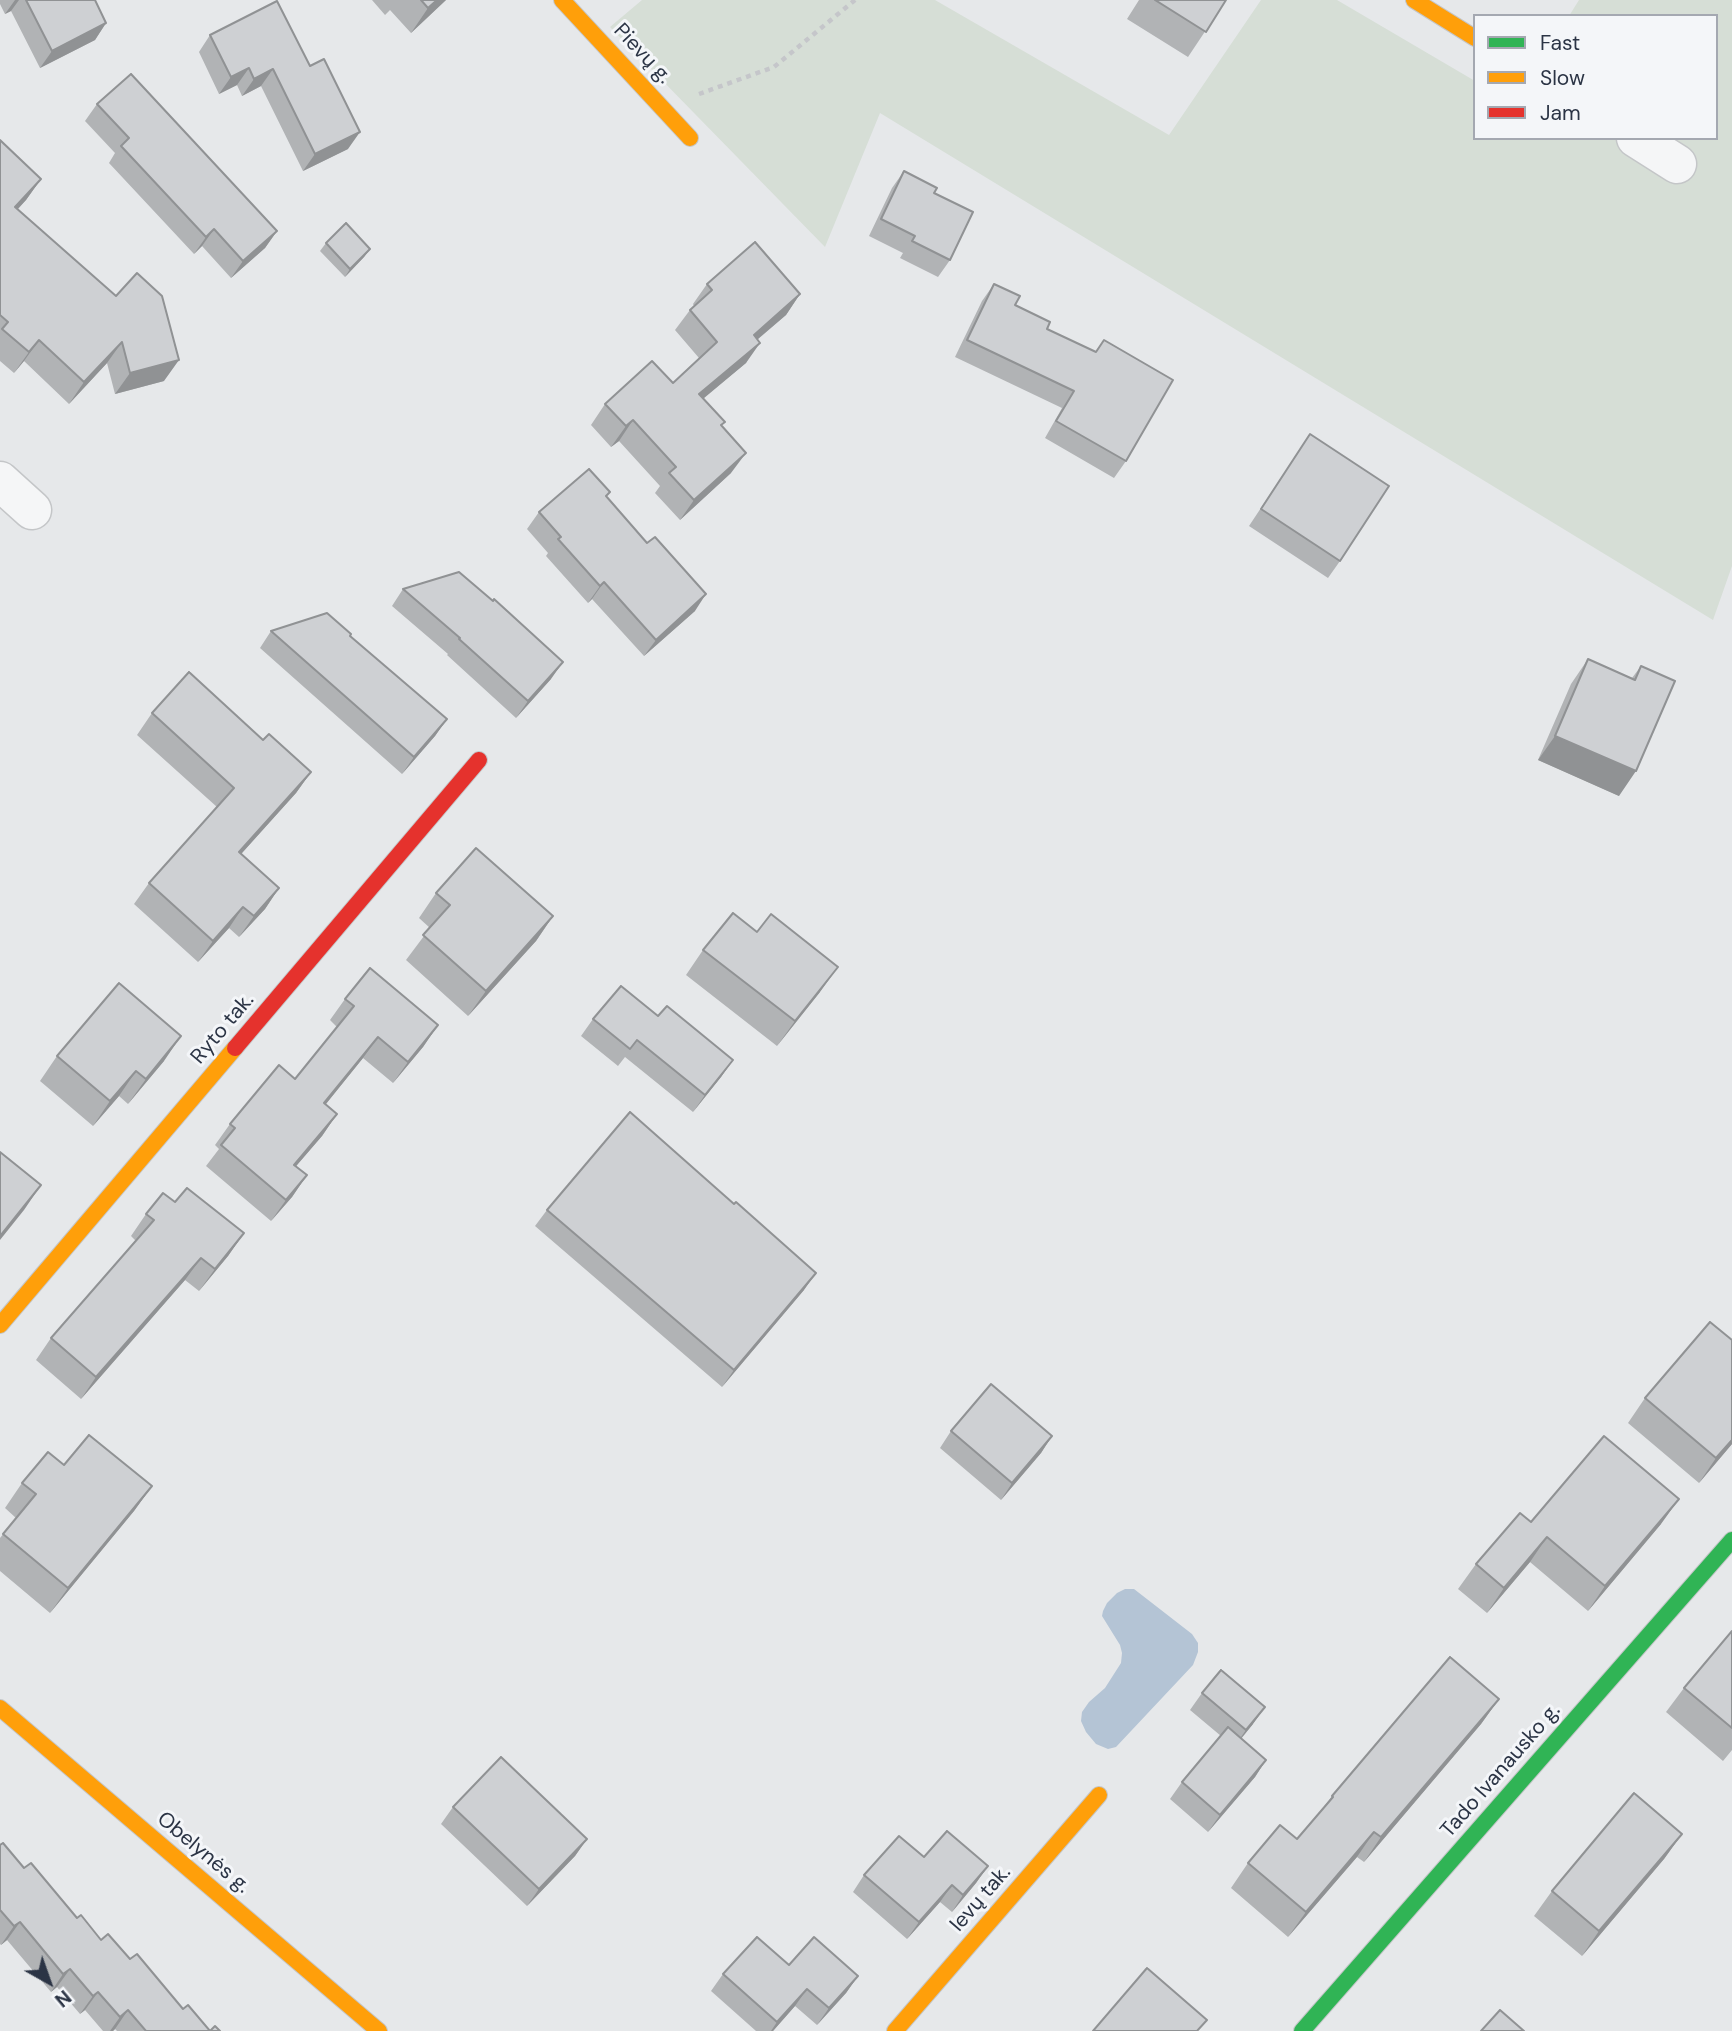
<!DOCTYPE html>
<html>
<head>
<meta charset="utf-8">
<style>
  body { margin:0 }
  #map { position:relative; width:1732px; height:2031px; overflow:hidden; background:#e6e8ea; font-family:"DM Sans",sans-serif }
  canvas { display:block }
  .legend { position:absolute; left:1473px; top:14px; width:245px; height:126px; box-sizing:border-box; background:#f4f6f9; border:2px solid #a4a8b1; margin:0; padding:9px 12px; list-style:none; font-size:21px; color:#2b3445 }
  .legend li { display:flex; align-items:center; gap:14px; height:35px }
  .legend b { width:35px; border:2px solid #a4a8b1 }
  .north { position:absolute; left:14px; top:1947px; width:70px; height:70px; -webkit-text-stroke:5px #f4f6f9; paint-order:stroke; rotate:140deg; font-size:19px; font-weight:700; line-height:28px; text-align:center; color:#2b3445 }
  .north::after { content:''; display:block; margin:auto; width:24px; height:32px; background:#2b3445; clip-path:polygon(50% 0,100% 100%,50% 72%,0 100%) }
</style>
</head>
<body>
<div id="map">
<canvas width="1732" height="2031"></canvas>
<ul class="legend">
<li><b style="height:9px;background:#30b455"></b>Fast</li>
<li><b style="height:9px;background:#ff9f0a"></b>Slow</li>
<li><b style="height:9px;background:#e5322d"></b>Jam</li>
</ul>
<div class="north">N</div>
</div>
<script>
const context = document.querySelector('canvas').getContext('2d');
context.lineJoin = 'round';
function fillPath(path, color) {
  context.fillStyle = color;
  context.fill(path, 'evenodd');
}
function shape(rows) {
  const path = new Path2D();
  for (const r of rows) {
    path.moveTo(r[0], r[1]);
    for (let i = 2; i < r.length; i += 2) path.lineTo(r[i], r[i + 1]);
  }
  return path;
}
function stroke(path, color, width, dash) {
  context.strokeStyle = color;
  context.lineWidth = width;
  context.lineCap = dash ? 'butt' : 'round';
  context.setLineDash(dash || []);
  context.stroke(path);
}
function label(font, color, halo, rows, align = 'center') {
  context.font = font + ' "DM Sans",sans-serif';
  context.lineWidth = 6;
  context.setLineDash([]);
  context.textBaseline = 'middle';
  context.strokeStyle = halo;
  context.fillStyle = color;
  for (const [text, x, y, turn = 0] of rows) {
    context.save();
    context.translate(x, y);
    context.rotate((+turn || 0) * Math.PI / 180);
    context.textAlign = isNaN(turn) ? turn : align;
    if (halo) context.strokeText(text, 0, 0);
    context.fillText(text, 0, 0);
    context.restore();
  }
}
const green = shape([
  [642,0,935,0,1169,135,1261,0,1337,0,1475,81,1475,138,1716,138,1716,16,1569,16,1579,0,1732,0,1732,566,1713,620,880,113,825,247,610,27]
]);
const water = shape([
  [1125,1589,1134,1589,1192,1634,1198,1643,1198,1652,1193,1665,1116,1747,1108,1749,1096,1744,1086,1732,1081,1721,1082,1712,1089,1702,1105,1688,1121,1663,1122,1653,1120,1645,1102,1616,1103,1611,1107,1603,1117,1593]
]);
const path = shape([
  [699,94,774,67,855,0]
]);
const street = shape([
  [1636,138,1677,164],
  [0,481,32,510]
]);
const fast = shape([
  [1302,2031,1732,1540]
]);
const slow = shape([
  [562,0,690,138],
  [1414,0,1475,38],
  [0,1325,235,1048],
  [0,1708,379,2031],
  [895,2031,1099,1795]
]);
const jam = shape([
  [235,1048,479,760]
]);
const wall = shape([
  [0,0,95,0,106,23,95,40,40,68,11,11,5,14,0,4],
  [372,0,446,0,411,33,390,10,385,15],
  [1139,0,1226,0,1188,57,1127,19],
  [277,1,348,149,303,171,261,86,242,96,237,85,219,94,199,52,210,35],
  [97,104,277,231,265,248,231,278,202,246,194,254,109,163,115,153,85,121],
  [0,140,41,179,26,200,18,209,164,381,115,394,107,363,69,404,24,361,14,373,0,361],
  [904,171,934,193,950,260,938,277,900,258,903,253,869,236,892,188],
  [326,243,370,249,364,257,345,277,320,251],
  [707,284,800,294,786,315,757,340,746,363,703,398,722,426,731,473,680,520,655,493,660,486,619,441,611,447,591,425,605,404,673,383,699,358,675,330,690,310,694,306,693,304],
  [994,284,1015,305,1047,329,1095,352,1104,340,1126,461,1114,478,1045,438,1062,408,955,357,982,301],
  [1310,434,1340,561,1328,578,1249,526],
  [607,497,695,611,644,656,592,599,588,603,546,556,548,553,527,529,539,512],
  [403,589,551,679,516,718,447,655,448,654,392,606],
  [271,631,350,636,447,719,435,736,402,774,260,648],
  [1588,659,1632,678,1641,666,1619,796,1538,760,1571,684],
  [152,713,263,740,311,772,296,793,241,854,279,888,265,909,239,937,229,928,198,962,134,904,149,883,217,807,137,735],
  [436,893,553,916,536,941,468,1016,406,960,430,928,419,918],
  [703,950,820,992,777,1046,686,975],
  [345,999,438,1025,423,1047,393,1083,363,1058,325,1105,337,1114,322,1136,296,1166,307,1175,292,1197,271,1221,206,1166,219,1149,215,1145,230,1124,295,1079,337,1027,330,1020],
  [658,1016,733,1060,721,1077,693,1112,625,1057,618,1066,581,1036,593,1019],
  [57,1056,164,1061,128,1104,119,1096,93,1126,40,1081],
  [175,1202,244,1233,228,1256,199,1291,185,1280,81,1399,36,1360,51,1338,136,1241,131,1236,146,1214],
  [547,1210,804,1290,722,1387,535,1226],
  [1645,1398,1732,1444,1699,1483,1628,1423],
  [951,1431,1052,1436,1041,1453,1001,1500,940,1448],
  [64,1465,152,1486,134,1511,50,1613,0,1571,0,1538,16,1518,5,1508,22,1483],
  [1531,1522,1661,1524,1588,1611,1530,1562,1487,1613,1458,1589,1476,1564],
  [1732,1631,1732,1750,1723,1761,1666,1712,1684,1688],
  [1202,1693,1253,1724,1241,1739,1266,1760,1255,1777,1208,1832,1170,1799,1182,1782,1221,1736,1190,1710],
  [1499,1699,1481,1724,1364,1862,1357,1857,1288,1937,1231,1888,1248,1863,1297,1839,1323,1808,1332,1796],
  [453,1807,587,1839,575,1856,527,1906,441,1824],
  [1682,1834,1664,1859,1582,1956,1534,1916,1552,1891],
  [0,1845,101,1940,130,1959,183,2009,210,2031,220,2031,117,2031,115,2029,113,2031,103,2031,85,2010,80,2014,57,1987,51,1992,7,1940,1,1945,0,1944],
  [924,1857,988,1866,976,1883,952,1912,940,1902,907,1939,853,1892,864,1875],
  [789,1965,858,1976,846,1993,817,2025,795,2006,773,2031,756,2031,711,1991,723,1974]
]);
const shadedWall = shape([
  [15,0,19,0,11,11,5,14],
  [437,0,446,0,411,33,428,8],
  [106,23,95,40,40,68,52,51],
  [249,68,237,85,219,94,231,77],
  [273,69,261,86,242,96,254,79],
  [360,132,348,149,303,171,315,154],
  [41,179,26,200,0,228,15,207],
  [214,229,202,246,194,254,206,237],
  [277,231,265,248,231,278,243,261],
  [370,249,364,257,345,277,350,269],
  [800,294,786,315,739,355,754,335],
  [39,340,24,361,14,373,29,352],
  [122,342,107,363,69,404,84,382],
  [760,343,746,363,685,414,699,394],
  [179,360,164,381,115,394,130,373],
  [633,420,619,441,611,447,626,426],
  [746,453,731,473,680,520,694,500],
  [604,582,592,599,588,603,600,586],
  [706,594,695,611,644,656,656,640],
  [563,662,551,679,516,718,528,701],
  [447,719,435,736,402,774,414,757],
  [1555,736,1636,771,1619,796,1538,760],
  [311,772,296,793,224,873,239,852],
  [279,888,265,909,239,937,254,916],
  [243,907,229,928,198,962,213,941],
  [553,916,536,941,468,1016,486,991],
  [838,967,820,992,777,1046,795,1021],
  [438,1025,423,1047,393,1083,408,1062],
  [181,1036,164,1061,128,1104,146,1079],
  [378,1037,363,1058,309,1125,324,1103],
  [733,1060,721,1077,693,1112,705,1095],
  [136,1071,119,1096,93,1126,110,1101],
  [337,1114,322,1136,279,1186,294,1165],
  [307,1175,292,1197,271,1221,286,1200],
  [41,1185,24,1210,0,1240,0,1236],
  [244,1233,228,1256,199,1291,215,1269],
  [201,1258,185,1280,81,1399,96,1377],
  [816,1273,804,1290,722,1387,734,1370],
  [1052,1436,1041,1453,1001,1500,1012,1483],
  [1732,1440,1732,1444,1699,1483,1716,1458],
  [152,1486,134,1511,50,1613,68,1588],
  [1679,1499,1661,1524,1588,1611,1605,1586],
  [1547,1537,1530,1562,1487,1613,1504,1588],
  [1499,1699,1481,1724,1364,1862,1381,1837],
  [1265,1707,1253,1724,1234,1747,1246,1730],
  [1266,1760,1255,1777,1208,1832,1220,1815],
  [1374,1832,1357,1857,1288,1937,1306,1912],
  [1682,1834,1664,1859,1582,1956,1599,1931],
  [587,1839,575,1856,527,1906,539,1889],
  [988,1866,976,1883,952,1912,963,1895],
  [952,1885,940,1902,907,1939,919,1922],
  [20,1922,7,1940,1,1945,14,1926],
  [70,1969,57,1987,51,1992,63,1974],
  [858,1976,846,1993,817,2025,829,2008],
  [807,1989,795,2006,773,2031,771,2031,777,2022],
  [98,1992,85,2010,80,2014,93,1996],
  [128,2010,115,2029,113,2031,110,2031,120,2017]
]);
const building = shape([
  [26,0,95,0,106,23,52,51,26,0],
  [421,0,437,0,428,8,421,0],
  [1155,0,1226,0,1206,32,1155,0],
  [277,1,310,66,324,59,360,132,315,154,273,69,254,79,249,68,231,77,210,35,277,1],
  [131,74,277,231,243,261,214,229,206,237,121,146,129,138,97,104,131,74],
  [0,140,41,179,15,207,116,296,137,273,162,296,179,360,130,373,122,342,84,382,39,340,29,352,2,329,8,322,0,315,0,140],
  [904,171,937,188,934,193,973,212,950,260,912,241,915,236,881,219,904,171],
  [346,223,370,249,350,269,326,243,346,223],
  [755,242,800,294,754,335,760,343,699,394,725,422,721,425,746,453,694,500,669,473,676,467,633,420,626,426,605,404,652,361,673,383,717,342,690,310,712,290,707,284,755,242],
  [994,284,1020,296,1015,305,1050,322,1047,329,1096,352,1104,340,1173,380,1126,461,1056,421,1074,391,967,340,994,284],
  [1310,434,1389,486,1340,561,1261,509,1310,434],
  [589,469,610,492,606,496,647,543,655,537,706,594,656,640,604,582,600,586,558,539,561,537,539,512,589,469],
  [459,572,493,601,494,599,563,662,528,701,459,639,460,638,403,589,459,572],
  [327,613,351,634,350,636,447,719,414,757,271,631,327,613],
  [1588,659,1635,680,1641,666,1675,681,1636,771,1555,736,1588,659],
  [189,672,263,740,269,734,311,772,239,852,279,888,254,916,243,907,213,941,149,883,234,788,152,713,189,672],
  [476,848,553,916,486,991,423,935,450,905,436,893,476,848],
  [733,913,757,932,771,914,838,967,795,1021,703,950,733,913],
  [370,968,438,1025,408,1062,378,1037,324,1103,337,1114,294,1165,307,1175,286,1200,221,1145,235,1128,230,1124,279,1065,295,1079,354,1006,345,999,370,968],
  [119,983,181,1036,146,1079,136,1071,110,1101,57,1056,119,983],
  [621,986,658,1016,667,1006,733,1060,705,1095,637,1040,630,1049,593,1019,621,986],
  [630,1112,734,1204,736,1202,816,1273,734,1370,547,1210,630,1112],
  [0,1152,41,1185,0,1236,0,1152],
  [187,1188,244,1233,215,1269,201,1258,96,1377,51,1338,154,1220,146,1214,163,1193,175,1202,187,1188],
  [1710,1322,1732,1340,1732,1440,1716,1458,1645,1398,1710,1322],
  [991,1384,1052,1436,1012,1483,951,1431,991,1384],
  [89,1435,152,1486,68,1588,3,1534,36,1494,22,1483,48,1452,64,1465,89,1435],
  [1604,1436,1679,1499,1605,1586,1547,1537,1504,1588,1476,1564,1520,1513,1531,1522,1604,1436],
  [1732,1631,1732,1728,1684,1688,1732,1631],
  [1450,1657,1499,1699,1381,1837,1374,1832,1306,1912,1248,1863,1280,1825,1297,1839,1333,1797,1332,1796,1450,1657],
  [1221,1670,1265,1707,1246,1730,1202,1693,1221,1670],
  [1228,1727,1266,1760,1220,1815,1182,1782,1228,1727],
  [501,1757,587,1839,539,1889,453,1807,501,1757],
  [1634,1793,1682,1834,1599,1931,1552,1891,1634,1793],
  [947,1831,988,1866,963,1895,952,1885,919,1922,864,1875,899,1836,924,1857,947,1831],
  [3,1843,24,1868,31,1863,77,1918,81,1915,101,1940,108,1934,130,1959,137,1954,183,2009,188,2005,210,2031,215,2026,220,2031,146,2031,128,2010,120,2017,98,1992,93,1996,70,1969,63,1974,20,1922,14,1926,0,1910,0,1845,3,1843],
  [757,1937,789,1965,814,1937,858,1976,829,2008,807,1989,777,2022,723,1974,757,1937],
  [1147,1968,1207,2020,1197,2031,1093,2031,1147,1968],
  [1500,2010,1524,2031,1481,2031,1500,2010]
]);
const streetNames = [
  ["Pievų g.",642,54,47],
  ["Ryto tak.",223,1029,-50],
  ["Tado Ivanausko g.",1501,1771,-49],
  ["Obelynės g.",203,1853,40],
  ["Ievų tak.",981,1899,-49]
];
fillPath(green, '#d6ded6');
fillPath(water, '#b4c4d5');
stroke(street, '#c4c6c8', 41);
stroke(fast, '#c4c6c8', 18);
stroke(slow, '#c4c6c8', 18);
stroke(jam, '#c4c6c8', 18);
stroke(path, '#c5c6ca', 4.5, [5, 5]);
stroke(street, '#f5f6f7', 38);
stroke(fast, '#30b455', 16);
stroke(slow, '#ff9f0a', 16);
stroke(jam, '#e5322d', 16);
fillPath(wall, '#b1b3b5');
fillPath(shadedWall, '#909294');
fillPath(building, '#ced0d3');
stroke(building, '#909294', 2);
label('21px', '#2b3445', '#f4f6f9', streetNames);
</script>
</body>
</html>
